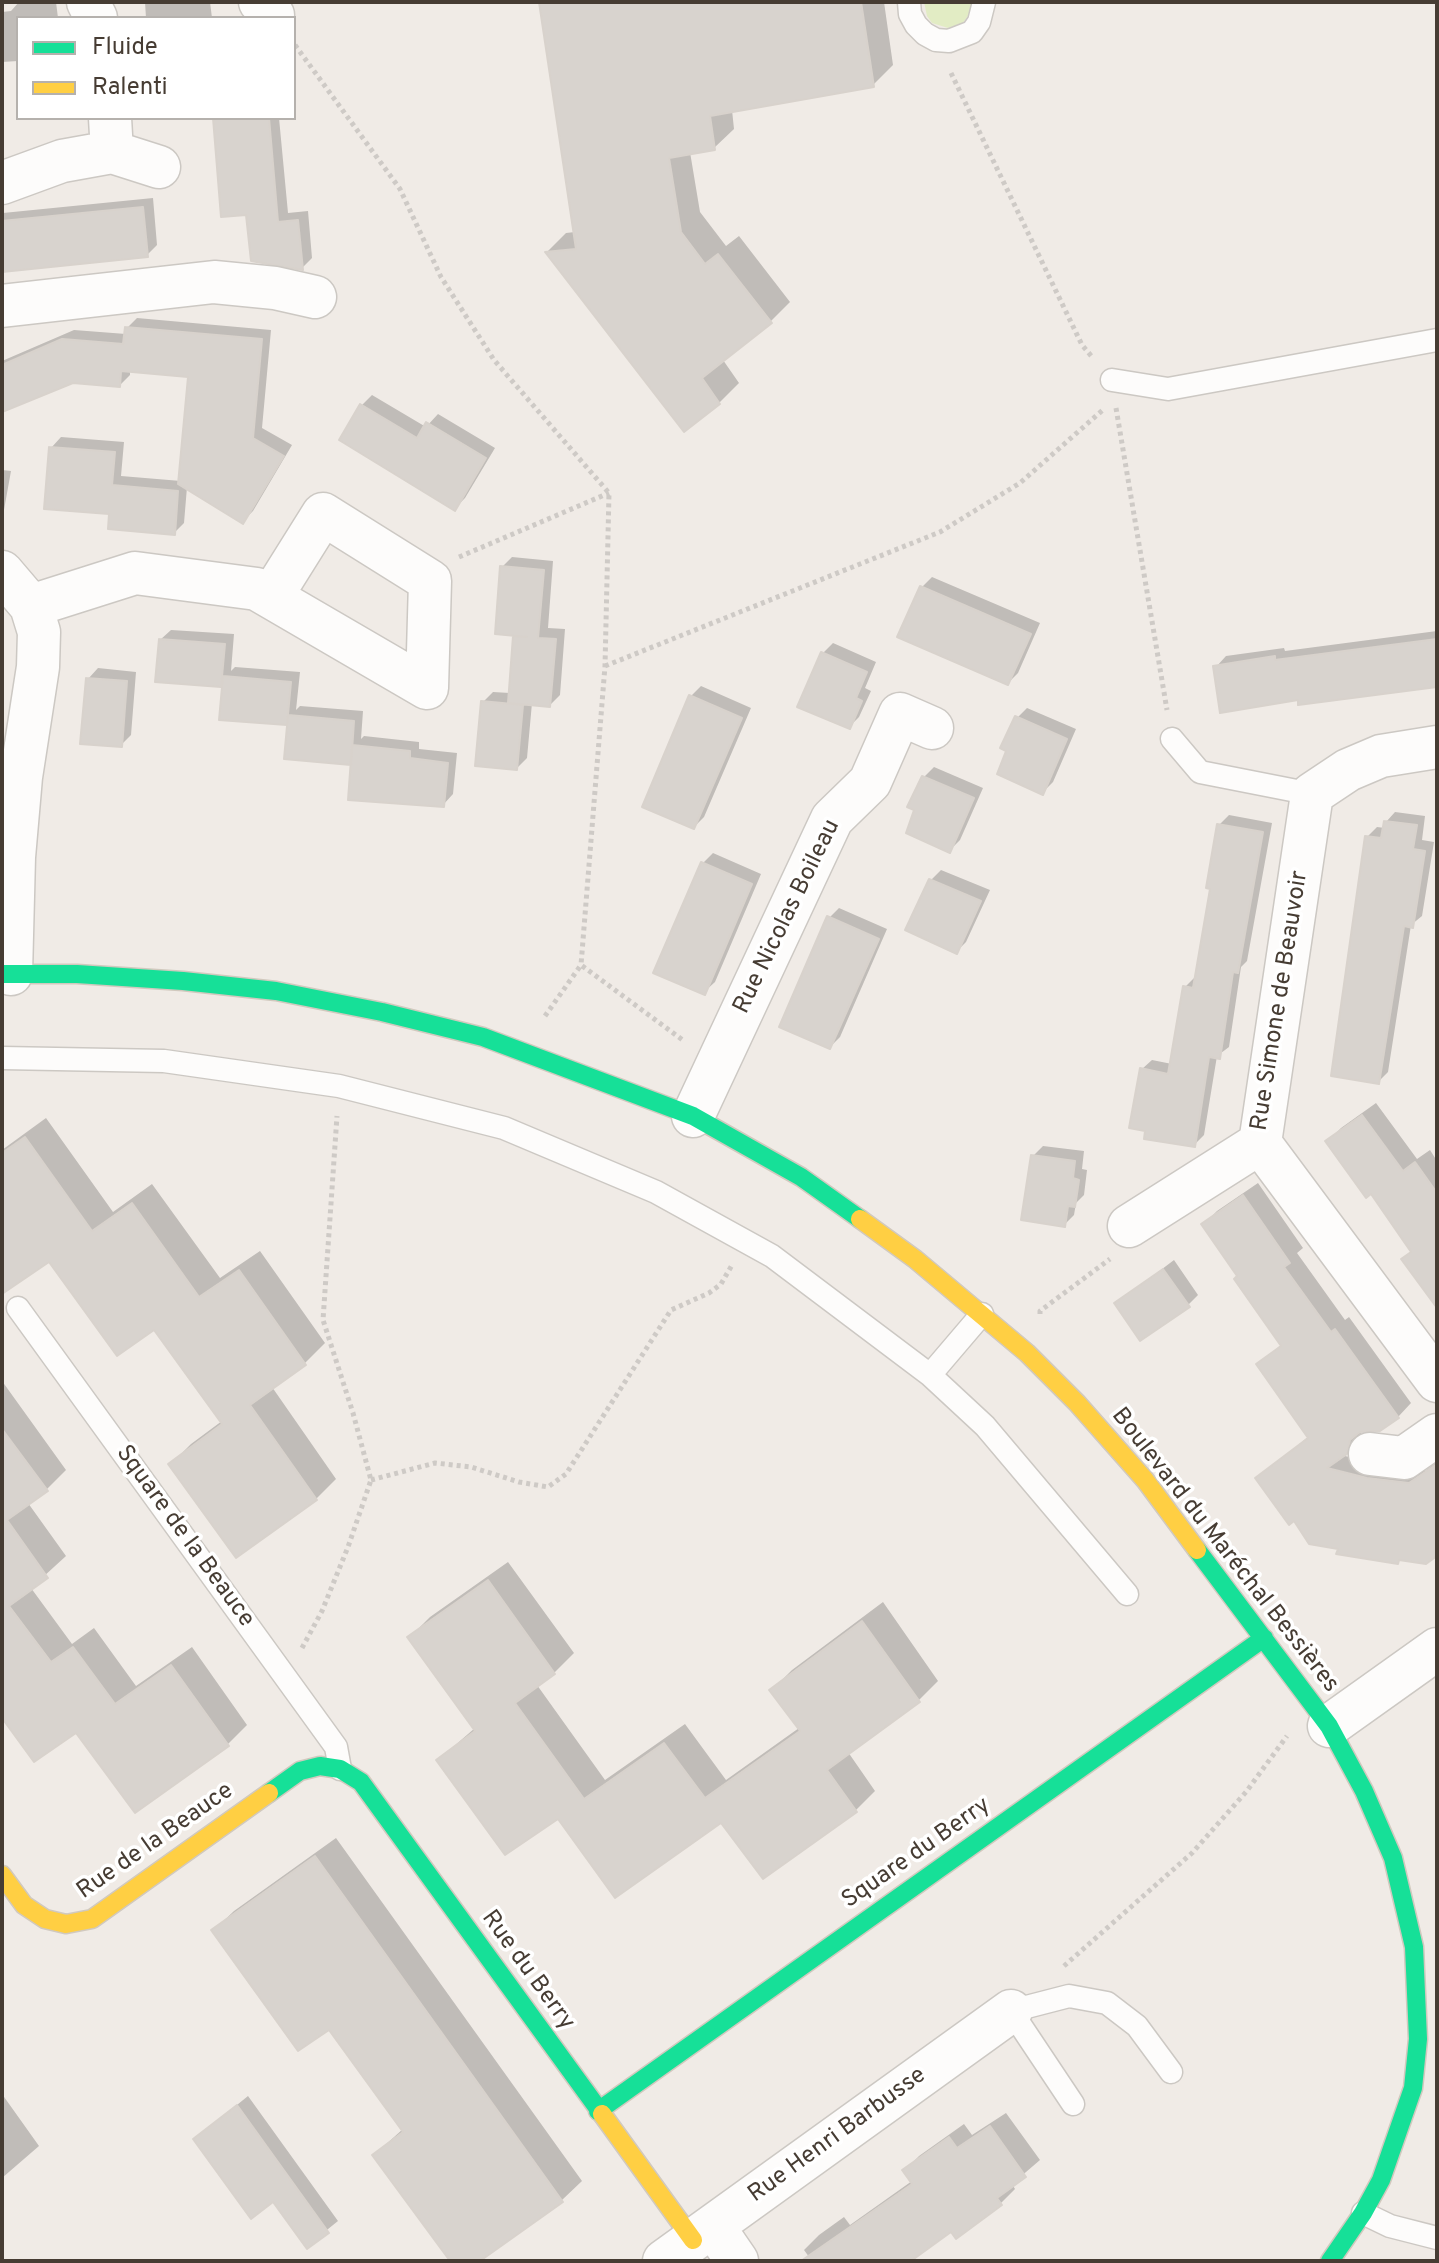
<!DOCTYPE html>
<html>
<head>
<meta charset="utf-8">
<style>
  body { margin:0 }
  #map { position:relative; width:1439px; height:2263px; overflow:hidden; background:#f0ebe6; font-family:Overpass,sans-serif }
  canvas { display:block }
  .frame { position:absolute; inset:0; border:4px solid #463c33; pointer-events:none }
  .legend { position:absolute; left:16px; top:16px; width:280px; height:104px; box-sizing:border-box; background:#fff; border:2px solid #b5b1ad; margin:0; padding:10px 14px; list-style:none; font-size:24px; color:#463c33 }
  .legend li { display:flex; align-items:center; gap:16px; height:40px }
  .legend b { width:40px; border:2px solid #b5b1ad }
</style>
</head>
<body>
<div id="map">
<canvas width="1439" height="2263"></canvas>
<div class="frame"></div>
<ul class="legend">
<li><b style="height:10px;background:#16e098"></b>Fluide</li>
<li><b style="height:10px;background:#ffcf43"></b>Ralenti</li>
</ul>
</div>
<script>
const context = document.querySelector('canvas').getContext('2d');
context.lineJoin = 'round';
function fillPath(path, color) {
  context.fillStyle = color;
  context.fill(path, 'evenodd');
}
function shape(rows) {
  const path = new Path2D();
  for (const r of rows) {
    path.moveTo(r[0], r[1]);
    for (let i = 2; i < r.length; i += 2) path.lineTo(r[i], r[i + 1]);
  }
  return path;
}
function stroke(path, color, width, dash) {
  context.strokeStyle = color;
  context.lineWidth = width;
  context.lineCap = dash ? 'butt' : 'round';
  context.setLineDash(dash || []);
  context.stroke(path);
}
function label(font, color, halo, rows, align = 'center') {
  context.font = font + ' Overpass,sans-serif';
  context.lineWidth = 7;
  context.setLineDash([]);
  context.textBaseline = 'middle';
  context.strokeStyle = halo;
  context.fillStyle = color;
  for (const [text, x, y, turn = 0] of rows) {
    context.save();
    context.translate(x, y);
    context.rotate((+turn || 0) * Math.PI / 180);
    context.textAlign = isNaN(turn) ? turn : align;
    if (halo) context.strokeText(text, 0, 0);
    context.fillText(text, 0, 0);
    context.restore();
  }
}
const green = shape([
  [924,2,973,2,972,10,963,23,948,28,932,23,927,16]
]);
const shadow = shape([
  [19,2,56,2,58,18,18,18,18,61,2,62,2,12,11,11],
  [145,2,210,2,212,18,146,18],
  [541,2,884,2,893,65,873,85,732,110,734,129,714,148,690,152,700,212,726,246,739,236,790,302,771,321,723,360,739,383,719,403,684,429,547,252,566,233,575,232],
  [215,118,279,118,288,213,308,211,312,258,302,268,247,213],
  [153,198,157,245,147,255,2,270,3,213],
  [137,318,271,330,262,428,292,445,253,511,243,521,187,487,184,523,174,533,112,512,51,448,61,437,124,442,121,476,181,481,190,375,130,370,130,375,120,385,73,381,2,410,2,361,74,330,126,334,127,328],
  [372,395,426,427,438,414,495,448,465,498,455,508,362,405],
  [2,470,11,471,2,521],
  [512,557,553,561,548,628,565,629,560,695,550,705,532,703,527,758,517,768,483,702,493,692,510,693,515,637,517,634,502,567],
  [932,577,1040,623,1018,673,1008,683,922,587],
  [171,630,234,634,231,671,235,667,300,672,296,710,300,706,363,711,361,739,364,736,419,742,419,749,457,753,453,794,443,805,353,759,290,719,286,723,224,682,221,685,160,640],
  [1437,631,1437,685,1300,698,1216,667,1226,656,1284,648,1285,651],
  [833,643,876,662,865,688,871,691,859,717,849,727,823,653],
  [98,668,136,672,131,735,121,745,88,679],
  [701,686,751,708,704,817,694,827,691,696],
  [1027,708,1076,729,1053,782,1043,792,1009,750,1017,718],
  [934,767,983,788,960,840,950,850,917,809,910,806,924,777],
  [1395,812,1425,816,1422,840,1434,842,1422,916,1411,925,1388,1072,1378,1082,1367,837,1377,827,1385,828,1386,822],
  [1229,815,1272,823,1247,961,1241,967,1229,1047,1217,1056,1204,1135,1194,1145,1142,1069,1152,1060,1172,1064,1185,987,1195,977,1213,887,1219,825],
  [713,853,761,874,715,982,704,992,703,863],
  [941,870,990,890,966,942,956,952,931,880],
  [839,908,887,929,840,1037,830,1047,829,918],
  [1376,1103,1417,1159,1430,1150,1437,1161,1437,1306,1404,1259,1412,1250,1371,1192,1327,1142,1341,1128],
  [46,1118,113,1212,152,1184,220,1278,260,1251,325,1343,305,1363,272,1387,336,1479,316,1499,171,1464,191,1444,222,1421,155,1327,50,1259,2,1275,2,1150],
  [1043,1146,1084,1151,1082,1169,1087,1170,1084,1195,1076,1203,1074,1215,1064,1225,1033,1156],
  [1258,1183,1303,1248,1297,1253,1345,1320,1349,1317,1411,1403,1398,1417,1362,1430,1359,1439,1341,1455,1382,1465,1425,1471,1437,1462,1437,1554,1401,1558,1397,1562,1340,1547,1295,1518,1258,1479,1309,1436,1259,1364,1282,1344,1204,1224,1217,1211],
  [1174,1260,1198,1295,1188,1305,1116,1304],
  [2,1381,66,1470,46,1490,28,1503,66,1556,31,1588,72,1644,94,1628,136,1686,192,1647,247,1725,227,1745,77,1730,2,1714],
  [508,1562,574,1653,554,1673,537,1685,605,1780,685,1724,726,1780,799,1728,772,1690,792,1670,883,1602,938,1681,918,1701,848,1752,875,1791,855,1811,558,1816,438,1760,475,1728,410,1637,430,1617],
  [336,1838,582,2181,562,2200,477,2261,452,2261,374,2155,403,2129,329,2027,214,1930,234,1911],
  [2,2094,39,2146,2,2178],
  [248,2096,338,2221,307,2246,274,2200,195,2139],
  [1006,2113,1040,2160,1012,2184,1015,2189,1000,2204,952,2229,908,2261,812,2261,804,2250,819,2235,844,2217,850,2225,912,2181,904,2171,919,2156,964,2124,972,2135]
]);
const building = shape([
  [539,2,861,2,874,87,710,116,715,150,669,158,681,232,705,264,718,254,772,323,702,378,720,404,684,432,545,252,576,249,539,2],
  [213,118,269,118,278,222,298,220,303,270,251,261,246,215,221,217,213,118],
  [143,207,148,257,2,272,2,221,143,207],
  [125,327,262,339,253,438,284,456,243,524,178,484,188,377,121,371,120,387,73,383,2,412,2,365,62,339,123,344,125,327],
  [360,404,417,438,426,422,486,458,455,511,339,440,360,404],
  [49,447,115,452,112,485,178,491,175,535,108,529,109,514,44,509,49,447],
  [500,566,544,570,538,638,556,639,550,707,508,703,513,636,527,637,495,634,500,566],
  [920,586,1031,634,1008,685,897,637,920,586],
  [159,639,225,644,221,687,155,682,159,639],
  [1437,639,1437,687,1298,705,1298,700,1220,713,1213,666,1275,656,1275,660,1437,639],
  [821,652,867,672,856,698,862,701,850,729,797,707,821,652],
  [223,676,291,682,287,725,219,720,223,676],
  [86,678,127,681,122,747,80,744,86,678],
  [689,695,742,718,694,829,642,807,689,695],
  [481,701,523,705,517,770,475,766,481,701],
  [288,715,354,721,351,765,284,759,288,715],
  [1015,716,1067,739,1043,795,997,774,1006,751,1000,748,1015,716],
  [352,745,410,751,410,758,448,763,444,807,348,800,352,745],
  [922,776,974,798,950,853,906,833,914,810,907,807,922,776],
  [1384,821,1417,825,1413,849,1425,851,1413,928,1404,926,1379,1084,1331,1076,1365,836,1381,838,1384,821],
  [1217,824,1263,832,1238,973,1233,972,1220,1059,1209,1057,1195,1147,1144,1139,1145,1131,1129,1128,1140,1068,1168,1074,1183,986,1193,988,1210,889,1206,888,1217,824],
  [701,862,752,884,705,995,653,973,701,862],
  [929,879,981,901,957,954,905,930,929,879],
  [827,916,879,939,830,1049,779,1027,827,916],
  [1362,1115,1403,1171,1415,1162,1437,1193,1437,1308,1401,1259,1411,1252,1371,1194,1366,1198,1325,1141,1362,1115],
  [25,1137,92,1231,132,1203,199,1297,239,1270,306,1365,250,1405,317,1500,236,1558,168,1464,222,1424,154,1330,117,1356,49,1262,2,1294,2,1153,25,1137],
  [1031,1155,1075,1161,1073,1178,1079,1180,1075,1207,1068,1206,1065,1227,1021,1220,1031,1155],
  [1243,1195,1290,1263,1284,1267,1331,1332,1335,1329,1399,1418,1380,1431,1360,1432,1350,1440,1347,1454,1327,1468,1367,1478,1409,1483,1437,1464,1437,1556,1426,1564,1399,1560,1398,1564,1336,1554,1338,1549,1309,1544,1294,1521,1289,1525,1255,1478,1308,1438,1256,1364,1281,1346,1234,1279,1237,1276,1201,1224,1243,1195],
  [1163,1269,1190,1307,1140,1341,1114,1303,1163,1269],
  [2,1429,48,1491,7,1520,48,1578,9,1606,51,1662,73,1647,115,1704,171,1665,229,1746,135,1813,76,1733,34,1762,2,1718,2,1429],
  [488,1580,555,1674,515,1703,584,1799,664,1743,705,1798,800,1731,769,1690,862,1621,920,1702,827,1770,857,1812,763,1879,721,1823,615,1898,558,1819,505,1855,436,1760,475,1731,407,1637,488,1580],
  [315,1856,563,2202,480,2261,450,2261,372,2155,403,2132,329,2030,298,2051,211,1930,315,1856],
  [237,2105,329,2233,307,2249,273,2202,251,2219,193,2139,237,2105],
  [990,2126,1026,2177,997,2198,1002,2205,956,2239,951,2232,911,2261,801,2261,912,2184,902,2170,949,2137,957,2148,990,2126]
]);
const path = shape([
  [295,45,400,189,441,277,494,360,609,493,605,666,581,965,684,1041],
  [951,73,1082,345,1093,358],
  [1116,408,1167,710],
  [459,557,609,493],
  [605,666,940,532,1020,483,1105,408],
  [545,1016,581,965],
  [1040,1314,1040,1311,1110,1259],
  [371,1480,435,1463,471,1467,519,1482,548,1487,566,1474,671,1310,709,1293,721,1284,732,1265],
  [302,1648,322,1611,348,1547,371,1480,353,1413,323,1320,337,1116],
  [1064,1966,1192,1853,1246,1792,1287,1736]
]);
const lane = shape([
  [909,2,910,14,916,25,925,34,936,40,949,41,972,32,979,22,984,2],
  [1112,380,1168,389,1437,340],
  [1172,739,1200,772,1312,794],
  [2,1058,164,1061,339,1086,504,1128,656,1192,772,1256,930,1375,985,1426,1127,1594],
  [18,1308,336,1747,340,1769],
  [930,1375,982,1314],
  [1073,2104,1011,2011,1069,1996,1107,2003,1137,2026,1171,2072],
  [1363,2213,1390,2226,1437,2238]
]);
const street = shape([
  [88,2,96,18],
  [260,2,273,15],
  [112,152,159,167],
  [2,183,62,161,112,152,110,118],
  [2,306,214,282,275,288,315,297],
  [2,572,31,606,39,632,38,667,21,777,14,857,11,974],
  [31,606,135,573,257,589,427,688,430,581,323,514,271,597],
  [1437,747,1381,756,1348,770,1312,794,1260,1143,1437,1381],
  [693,1116,832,819,870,782,900,714,932,728],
  [1129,1226,1260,1143],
  [1370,1454,1404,1458,1437,1435],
  [1329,1726,1437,1649],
  [713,2226,737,2261],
  [664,2261,1011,2011]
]);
const fast = shape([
  [2,974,77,974,183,981,276,991,382,1012,483,1037,693,1116,801,1177,860,1219],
  [1197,1550,1329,1726,1364,1791,1393,1858,1414,1947,1418,2039,1413,2088,1381,2180,1363,2213,1330,2261],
  [269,1793,300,1771,320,1766,340,1769,361,1782,602,2114],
  [598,2111,1264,1638]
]);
const slow = shape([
  [860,1219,915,1259,1027,1353,1077,1403,1145,1480,1197,1550],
  [2,1875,24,1905,45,1919,66,1924,92,1919,269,1793],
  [602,2114,693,2240]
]);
const streetNames = [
  ["Rue Nicolas Boileau",788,917,-64],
  ["Rue Simone de Beauvoir",1281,1001,-81],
  ["Square de la Beauce",184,1537,54],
  ["Boulevard du Maréchal Bessières",1224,1551,52],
  ["Rue de la Beauce",156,1842,-35],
  ["Square du Berry",917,1854,-35],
  ["Rue du Berry",527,1971,54],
  ["Rue Henri Barbusse",838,2136,-36]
];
fillPath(green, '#e2ecc4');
fillPath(shadow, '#0003');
fillPath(building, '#d8d3ce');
stroke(building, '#d8d2cc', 2);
stroke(lane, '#ccc8c3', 25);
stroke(street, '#ccc8c3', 45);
stroke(fast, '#d1c9be', 21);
stroke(slow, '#d1c9be', 21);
stroke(path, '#cecac6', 5, [4, 4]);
stroke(lane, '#fdfcfb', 22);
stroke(street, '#fdfcfb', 42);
stroke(fast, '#16e098', 18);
stroke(slow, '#ffcf43', 18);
label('24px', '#463c33', '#fff', streetNames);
</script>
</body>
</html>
